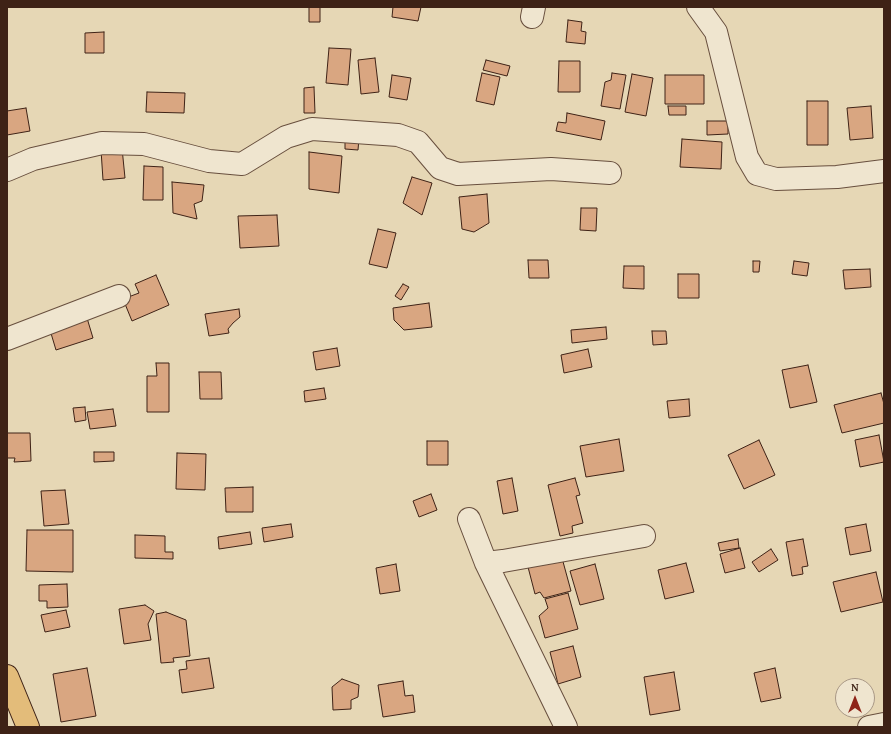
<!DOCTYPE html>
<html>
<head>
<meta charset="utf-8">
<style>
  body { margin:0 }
  #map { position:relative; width:891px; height:734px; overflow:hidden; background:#e6d7b5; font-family:"Gentium Book Plus",serif }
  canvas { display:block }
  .frame { position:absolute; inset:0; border:8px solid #3e2216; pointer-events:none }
  .north { position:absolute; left:835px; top:678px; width:40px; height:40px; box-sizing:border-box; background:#efe5cf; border:1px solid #a89785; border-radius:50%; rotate:0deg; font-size:11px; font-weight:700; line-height:16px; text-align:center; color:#3e2216 }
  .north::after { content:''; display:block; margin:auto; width:14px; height:18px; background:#8f2418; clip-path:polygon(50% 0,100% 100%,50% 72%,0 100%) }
</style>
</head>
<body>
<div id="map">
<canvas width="891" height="734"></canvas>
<div class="frame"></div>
<div class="north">N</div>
</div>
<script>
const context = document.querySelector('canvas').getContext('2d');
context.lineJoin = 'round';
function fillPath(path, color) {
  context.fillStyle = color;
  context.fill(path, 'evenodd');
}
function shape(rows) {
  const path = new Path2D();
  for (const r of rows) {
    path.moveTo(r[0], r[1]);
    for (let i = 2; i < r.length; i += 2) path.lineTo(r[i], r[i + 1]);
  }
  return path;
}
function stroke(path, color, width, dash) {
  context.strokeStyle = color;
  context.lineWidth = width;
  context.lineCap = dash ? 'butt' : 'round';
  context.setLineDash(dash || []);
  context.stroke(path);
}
const building = shape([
  [309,7,320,7,320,22,309,22,309,7],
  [393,7,421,7,418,21,392,17,393,7],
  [568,20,582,22,581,31,586,32,585,44,566,42,568,20],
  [104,32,104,53,85,53,85,33,104,32],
  [329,48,351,49,348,85,326,83,329,48],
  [375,58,379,92,361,94,358,60,375,58],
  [486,60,510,66,507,76,483,70,486,60],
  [559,61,580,61,580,92,558,92,559,61],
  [482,73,500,77,494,105,476,101,482,73],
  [612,73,626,75,620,109,601,106,605,82,611,80,612,73],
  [632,74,653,78,646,116,625,112,632,74],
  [392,75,411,78,407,100,389,97,392,75],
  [665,75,704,75,704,104,665,104,665,75],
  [314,87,315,113,304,113,304,88,314,87],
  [147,92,185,93,184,113,146,112,147,92],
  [807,101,828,101,828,145,807,145,807,101],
  [668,106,686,106,686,115,669,115,668,106],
  [871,106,873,138,850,140,847,108,871,106],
  [26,108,30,131,7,135,7,111,26,108],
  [567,113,605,121,601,140,556,131,558,122,566,123,567,113],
  [707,121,728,121,728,134,707,135,707,121],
  [345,137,359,138,358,150,345,149,345,137],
  [682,139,722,142,721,169,680,167,682,139],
  [122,148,125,178,103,180,101,150,122,148],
  [309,152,342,156,339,193,309,189,309,152],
  [144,166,163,167,163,200,143,200,144,166],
  [412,177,432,183,422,215,403,203,412,177],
  [172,182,204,185,202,201,194,204,197,219,173,213,172,182],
  [487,194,489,223,474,232,462,229,459,197,487,194],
  [581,208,597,208,596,231,580,230,581,208],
  [277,215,279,246,240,248,238,216,277,215],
  [378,229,396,233,387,268,369,264,378,229],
  [528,260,548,260,549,278,529,278,528,260],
  [753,261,760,261,759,272,753,272,753,261],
  [794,261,809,263,807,276,792,274,794,261],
  [624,266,644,266,644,289,623,288,624,266],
  [870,269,871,287,845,289,843,270,870,269],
  [678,274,699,274,699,298,678,298,678,274],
  [156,275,169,305,132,321,123,299,139,293,135,284,156,275],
  [403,284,409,287,401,300,395,296,403,284],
  [429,303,432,327,404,330,394,320,393,308,429,303],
  [239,309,240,317,233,323,228,329,229,333,209,336,205,314,239,309],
  [87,318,93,338,56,350,50,330,87,318],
  [606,327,607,339,572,343,571,330,606,327],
  [652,331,666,331,667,344,653,345,652,331],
  [337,348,340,366,316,370,313,352,337,348],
  [588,349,592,367,564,373,561,355,588,349],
  [156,363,169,363,169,412,147,412,147,376,157,376,156,363],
  [808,365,817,402,790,408,782,370,808,365],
  [199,372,221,372,222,399,200,399,199,372],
  [324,388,326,399,305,402,304,391,324,388],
  [881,393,884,404,884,423,842,433,834,405,881,393],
  [689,399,690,416,669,418,667,401,689,399],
  [85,407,86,420,75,422,73,408,85,407],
  [113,409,116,426,90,429,87,412,113,409],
  [7,433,30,433,31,461,14,462,15,458,7,458,7,433],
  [879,435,884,462,860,467,855,440,879,435],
  [619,439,624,471,586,477,580,446,619,439],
  [759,440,775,475,744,489,728,455,759,440],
  [427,441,448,441,448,465,427,465,427,441],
  [94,452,114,452,114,461,94,462,94,452],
  [177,453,206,454,205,490,176,489,177,453],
  [512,478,518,511,503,514,497,481,512,478],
  [575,478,580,495,576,496,583,523,572,526,573,533,560,536,548,485,575,478],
  [253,487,253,512,226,512,225,488,253,487],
  [65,490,69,524,44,526,41,491,65,490],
  [431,494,437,510,419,517,413,501,431,494],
  [291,524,293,537,264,542,262,528,291,524],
  [866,524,871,551,850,555,845,528,866,524],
  [27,530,73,530,73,572,26,571,27,530],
  [250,532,252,544,219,549,218,537,250,532],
  [135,535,165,536,165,552,173,552,173,559,135,558,135,535],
  [738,539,739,548,720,551,718,543,738,539],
  [803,539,808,566,802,567,803,574,792,576,786,542,803,539],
  [740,548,745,568,725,573,720,554,740,548],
  [771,549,778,560,759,572,752,562,771,549],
  [562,558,571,591,544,598,540,592,535,594,528,567,562,558],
  [686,563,694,592,665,599,658,570,686,563],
  [396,564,400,591,380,594,376,568,396,564],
  [595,564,604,599,580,605,570,571,595,564],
  [876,572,883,602,841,612,833,582,876,572],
  [67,584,68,607,47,608,47,601,39,601,39,585,67,584],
  [568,593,578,629,545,638,539,616,548,608,545,599,568,593],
  [145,605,154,611,148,624,151,640,124,644,119,609,145,605],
  [66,610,70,627,45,632,41,615,66,610],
  [166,612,186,620,190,656,173,658,174,662,161,663,156,614,166,612],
  [573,646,581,677,558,684,550,652,573,646],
  [209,658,214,688,182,693,179,670,187,669,186,661,209,658],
  [87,668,96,716,61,722,53,674,87,668],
  [775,668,781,698,761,702,754,673,775,668],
  [674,672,680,710,650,715,644,677,674,672],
  [342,679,359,685,358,697,351,700,351,709,333,710,332,687,342,679],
  [403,681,405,696,413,695,415,712,383,717,378,685,403,681]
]);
const minor = shape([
  [698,7,716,32,747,157,757,174,776,179,837,177,884,171],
  [532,17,534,7],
  [7,170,33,159,102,143,144,144,209,161,242,164,286,137,312,129,398,135,418,142,440,168,458,174,551,169,610,173],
  [7,339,119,296],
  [469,519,486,563,566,727],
  [486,563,503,561,644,536],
  [869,727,884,724]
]);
const major = shape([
  [7,676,28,727]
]);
fillPath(building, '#d9a681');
stroke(building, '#3e2216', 1);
stroke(minor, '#684f3e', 24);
stroke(major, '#3e2216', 24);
stroke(minor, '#efe5cf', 22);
stroke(major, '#e3bc7a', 22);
</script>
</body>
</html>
